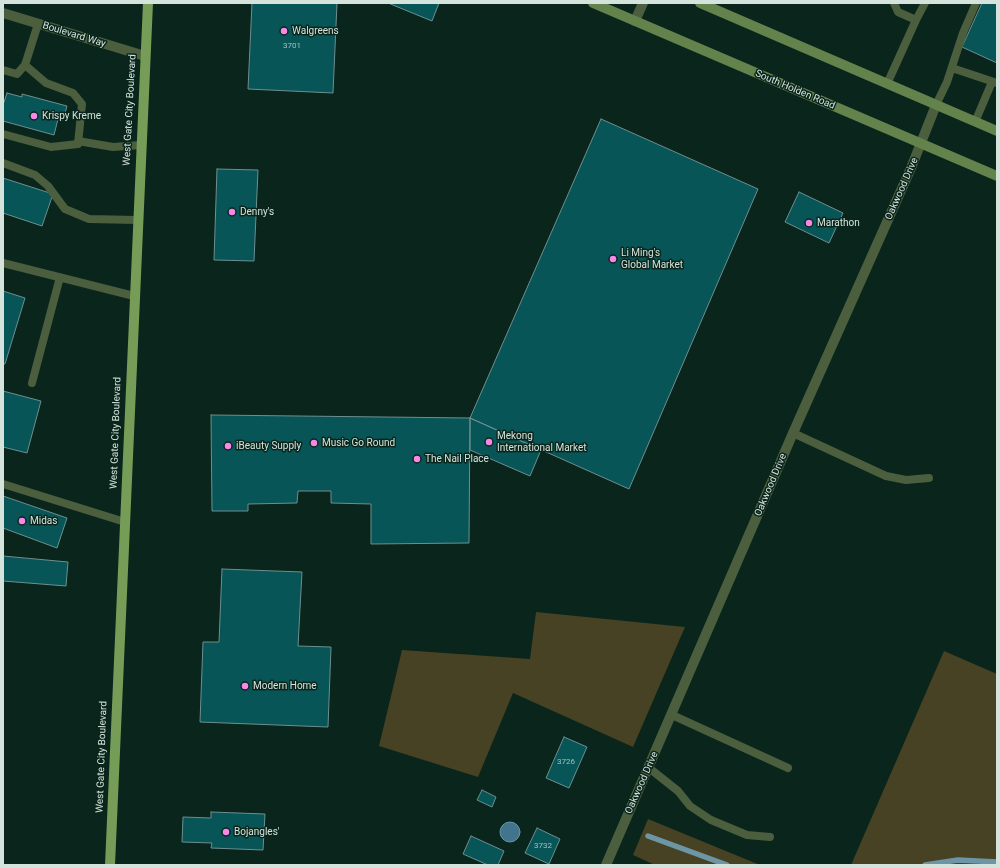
<!DOCTYPE html>
<html>
<head>
<meta charset="utf-8">
<style>
  body { margin:0 }
  #map { position:relative; width:1000px; height:868px; overflow:hidden; background:#0a251b; font-family:Roboto,sans-serif }
  canvas { display:block }
  .frame { position:absolute; inset:0; border:4px solid #d4e3dc; pointer-events:none }
</style>
</head>
<body>
<div id="map">
<canvas width="1000" height="868"></canvas>
<div class="frame"></div>
</div>
<script>
const context = document.querySelector('canvas').getContext('2d');
context.lineJoin = 'round';
function fillPath(path, color) {
  context.fillStyle = color;
  context.fill(path, 'evenodd');
}
function shape(rows) {
  const path = new Path2D();
  for (const r of rows) {
    if (r.length === 3) {
      path.moveTo(r[0] + r[2], r[1]);
      path.arc(r[0], r[1], r[2], 0, 2 * Math.PI);
      continue;
    }
    path.moveTo(r[0], r[1]);
    for (let i = 2; i < r.length; i += 2) path.lineTo(r[i], r[i + 1]);
  }
  return path;
}
function stroke(path, color, width, dash) {
  context.strokeStyle = color;
  context.lineWidth = width;
  context.lineCap = dash ? 'butt' : 'round';
  context.setLineDash(dash || []);
  context.stroke(path);
}
function label(font, color, halo, rows, align = 'center') {
  context.font = font + ' Roboto,sans-serif';
  context.lineWidth = 3;
  context.setLineDash([]);
  context.textBaseline = 'middle';
  context.strokeStyle = halo;
  context.fillStyle = color;
  for (const [text, x, y, turn = 0] of rows) {
    context.save();
    context.translate(x, y);
    context.rotate((+turn || 0) * Math.PI / 180);
    context.textAlign = isNaN(turn) ? turn : align;
    if (halo) context.strokeText(text, 0, 0);
    context.fillText(text, 0, 0);
    context.restore();
  }
}
const green = shape([
  [536,612,685,627,633,747,513,693,478,777,379,746,402,650,530,659],
  [944,651,997,674,997,865,851,865],
  [648,819,760,865,655,865,633,855]
]);
const water = shape([
  [510,832,10]
]);
const stream = shape([
  [648,836,727,865],
  [925,865,958,860,997,862]
]);
const building = shape([
  [252,3,337,3,333,93,248,89,252,3],
  [388,3,439,3,432,21,388,3],
  [982,3,997,3,997,63,962,47,982,3],
  [7,93,22,97,22,94,67,106,63,120,58,119,54,135,3,121,3,105,7,93],
  [601,119,758,189,629,489,470,418,601,119],
  [217,169,258,170,254,261,214,260,217,169],
  [3,178,53,194,42,226,3,213,3,178],
  [799,192,843,213,829,243,785,222,799,192],
  [3,291,25,298,5,364,3,364,3,291],
  [3,391,41,401,27,453,3,447,3,391],
  [211,415,470,418,469,543,371,544,371,504,331,503,331,491,298,491,297,503,248,504,248,511,212,511,211,415],
  [470,418,541,450,530,476,470,450,470,418],
  [3,496,67,518,57,548,3,528,3,496],
  [3,556,68,562,66,586,3,581,3,556],
  [222,569,302,572,298,646,331,647,328,727,200,722,203,642,219,642,222,569],
  [564,737,587,747,569,788,546,778,564,737],
  [482,790,496,797,492,807,477,800,482,790],
  [211,812,265,814,263,850,211,848,212,843,182,842,183,817,211,818,211,812],
  [537,828,560,839,549,864,525,853,537,828],
  [471,836,504,851,498,865,488,865,463,854,471,836]
]);
const service = shape([
  [894,3,898,12,916,20],
  [952,68,997,83],
  [3,70,17,74,25,65,38,24],
  [887,84,916,20,925,3],
  [936,105,947,82,963,33,976,3],
  [975,122,992,82],
  [3,134,51,147,78,144,82,104,73,93,46,83,25,65],
  [78,141,113,147,141,145],
  [3,163,35,175,48,186,65,209,89,219,137,220],
  [3,263,134,296],
  [32,383,60,277],
  [793,433,886,476,906,480,929,478],
  [3,484,125,522],
  [672,715,788,768],
  [649,768,678,791,690,806,711,820,747,835,770,837]
]);
const minor = shape([
  [3,13,145,56],
  [606,865,793,433,911,168,936,105]
]);
const tertiary = shape([
  [635,21,643,3]
]);
const secondary = shape([
  [593,3,997,176],
  [700,3,997,131]
]);
const primary = shape([
  [110,865,148,3]
]);
const markers = [
  [284,31,4,"#f987e9"],
  [34,116,4,"#f987e9"],
  [232,212,4,"#f987e9"],
  [809,223,4,"#f987e9"],
  [613,259,4,"#f987e9"],
  [489,442,4,"#f987e9"],
  [314,443,4,"#f987e9"],
  [228,446,4,"#f987e9"],
  [417,459,4,"#f987e9"],
  [22,521,4,"#f987e9"],
  [245,686,4,"#f987e9"],
  [226,832,4,"#f987e9"]
];
const numberNames = [
  ["3701",292,46],
  ["3726",566,762],
  ["3732",543,846]
];
const poiNames = [
  ["Walgreens",292,31],
  ["Krispy Kreme",42,116],
  ["Denny's",240,212],
  ["Marathon",817,223],
  ["Li Ming's",621,253],
  ["Global Market",621,265],
  ["Mekong",497,436],
  ["International Market",497,448],
  ["Music Go Round",322,443],
  ["iBeauty Supply",236,446],
  ["The Nail Place",425,459],
  ["Midas",30,521],
  ["Modern Home",253,686],
  ["Bojangles'",234,832]
];
const streetNames = [
  ["Boulevard Way",74,35,17],
  ["South Holden Road",795,90,23],
  ["West Gate City Boulevard",130,110,-87],
  ["Oakwood Drive",902,189,-66],
  ["West Gate City Boulevard",116,433,-88],
  ["Oakwood Drive",771,485,-67],
  ["West Gate City Boulevard",102,757,-88],
  ["Oakwood Drive",642,783,-66]
];
fillPath(green, '#474223');
fillPath(water, '#43748e');
stroke(water, '#6e95a5', 1);
stroke(stream, '#6e95a5', 5.5);
fillPath(building, '#085558');
stroke(building, '#6d8f90', 1);
stroke(service, '#4b5e3d', 8);
stroke(minor, '#4b5e3d', 10);
stroke(tertiary, '#4b5e3d', 10);
stroke(secondary, '#63824c', 10);
stroke(primary, '#769d57', 10);
for (const [x, y, r, color] of markers) {
  const dot = new Path2D();
  dot.arc(x, y, r, 0, 2 * Math.PI);
  context.fillStyle = color;
  context.fill(dot);
  stroke(dot, '#0a251b', 1.5);
}
label('8px', '#a1c0bb', null, numberNames);
label('10px', '#d4e3dc', '#0a251b', poiNames, 'left');
label('10px', '#d4e3dc', '#0a251b', streetNames);
</script>
</body>
</html>
